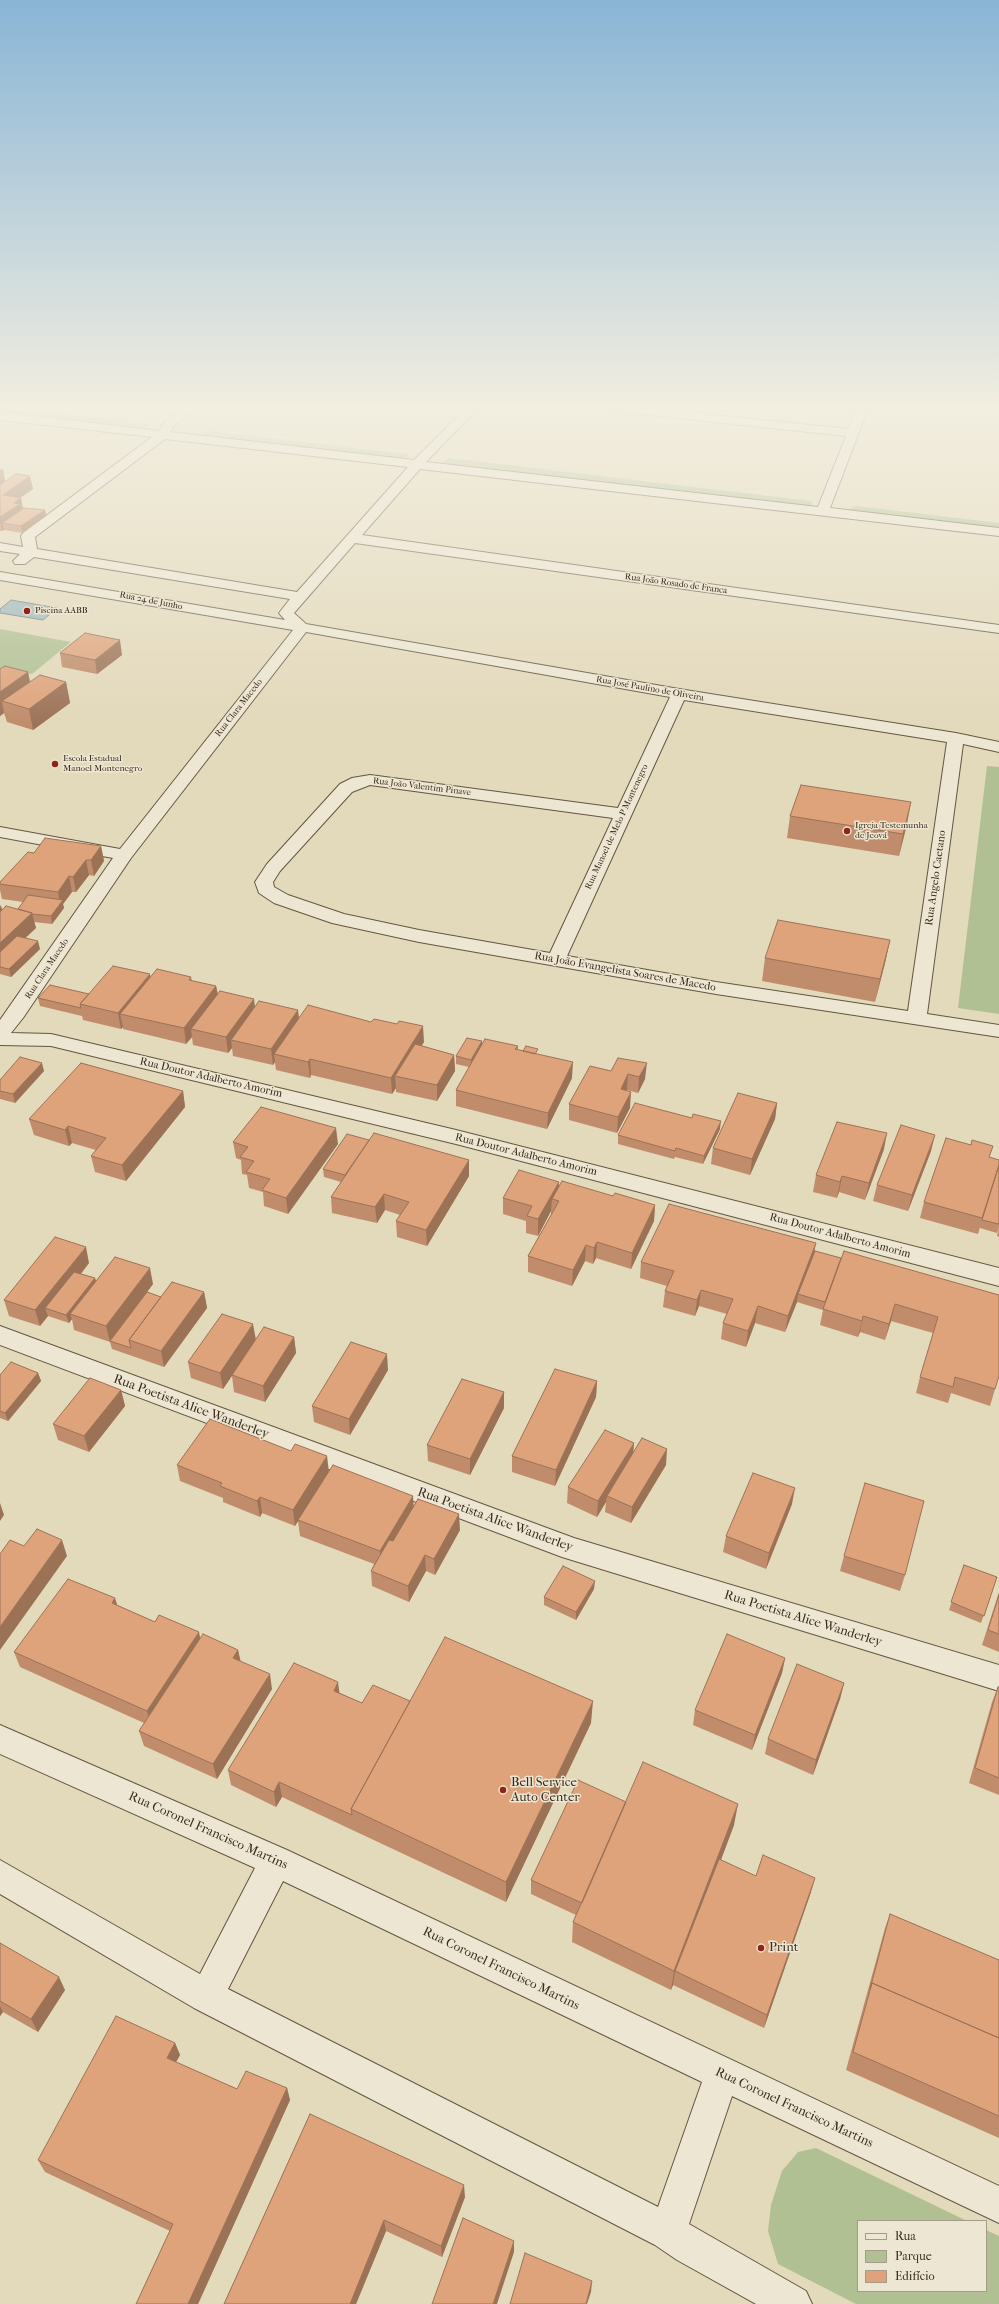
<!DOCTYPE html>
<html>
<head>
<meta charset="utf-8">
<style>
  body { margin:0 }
  #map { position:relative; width:999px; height:2304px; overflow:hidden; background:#e3d9bb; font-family:"IM FELL French Canon",serif }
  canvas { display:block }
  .legend { position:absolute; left:857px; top:2220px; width:130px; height:72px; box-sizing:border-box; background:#ede6d3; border:1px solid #a59b89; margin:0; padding:5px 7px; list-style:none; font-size:12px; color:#392a1a }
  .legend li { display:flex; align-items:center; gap:8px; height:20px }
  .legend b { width:20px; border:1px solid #a59b89 }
</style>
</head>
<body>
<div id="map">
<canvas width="999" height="2304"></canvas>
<ul class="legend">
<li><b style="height:5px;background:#ede6d3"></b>Rua</li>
<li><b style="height:11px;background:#b0c093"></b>Parque</li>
<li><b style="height:11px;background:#dfa37c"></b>Edifício</li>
</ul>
</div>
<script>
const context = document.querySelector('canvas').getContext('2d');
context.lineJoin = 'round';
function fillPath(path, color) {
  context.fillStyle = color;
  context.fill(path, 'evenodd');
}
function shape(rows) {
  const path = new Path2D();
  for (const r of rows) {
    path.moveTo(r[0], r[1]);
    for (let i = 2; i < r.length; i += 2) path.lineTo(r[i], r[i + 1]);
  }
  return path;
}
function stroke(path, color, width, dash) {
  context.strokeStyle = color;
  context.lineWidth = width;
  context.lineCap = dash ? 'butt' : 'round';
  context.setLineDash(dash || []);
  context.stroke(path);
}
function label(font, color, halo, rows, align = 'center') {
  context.font = font + ' "IM FELL French Canon",serif';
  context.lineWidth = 3;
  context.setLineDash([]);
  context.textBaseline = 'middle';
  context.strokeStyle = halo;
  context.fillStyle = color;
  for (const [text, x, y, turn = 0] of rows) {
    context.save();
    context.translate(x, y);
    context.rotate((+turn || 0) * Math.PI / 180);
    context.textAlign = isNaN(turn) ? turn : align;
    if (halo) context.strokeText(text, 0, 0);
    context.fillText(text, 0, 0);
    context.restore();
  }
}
const green = shape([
  [0,407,146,424,149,425,140,429,0,412],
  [208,431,407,454,410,456,403,459,201,435],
  [449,458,811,501,813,503,808,506,442,463],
  [856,506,999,523,999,529,851,511,852,507],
  [0,629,71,642,32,674,0,668],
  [987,766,999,767,999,1014,958,1008],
  [816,2148,967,2221,858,2221,858,2291,986,2291,986,2230,999,2236,999,2304,856,2304,778,2264,768,2231,771,2205,782,2171,798,2152]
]);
const water = shape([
  [11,600,57,608,43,620,0,613,0,609,11,600]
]);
const minor = shape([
  [185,406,198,406,174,426,170,432,414,460,468,406,480,406,426,462,818,507,846,436,601,410,595,406,629,406,848,429,857,406,869,406,830,508,999,528,999,536,420,469,362,535,999,625,999,633,355,543,294,613,306,624,679,689,956,733,999,742,999,752,963,744,927,1014,999,1025,999,1037,716,994,419,942,332,923,274,903,259,893,255,882,267,864,340,784,352,778,370,775,618,808,670,697,306,632,131,858,23,1018,11,1033,51,1034,456,1130,999,1268,999,1286,456,1144,51,1046,0,1045,0,1020,113,858,0,837,0,827,120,849,293,630,0,580,0,572,285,620,279,613,290,599,34,557,25,564,15,564,13,561,20,554,0,551,0,543,23,547,21,536,23,533,152,437,0,420,0,412,159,431,165,421,185,406],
  [165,439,408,467,297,592,37,549,35,537,165,439],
  [684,700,947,742,908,1011,716,982,567,956,684,700],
  [370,785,613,818,550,953,419,930,344,914,288,895,274,887,273,882,280,871,352,792,370,785],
  [0,1326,574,1538,999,1665,999,1691,562,1557,0,1345,0,1326],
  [0,1725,287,1850,999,2186,999,2223,732,2096,689,2224,806,2291,812,2304,756,2304,677,2260,655,2245,194,2008,0,1894,0,1860,200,1974,255,1868,0,1754,0,1725],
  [283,1881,702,2082,658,2207,228,1989,283,1881]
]);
const wall = shape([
  [0,469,3,469,5,481,30,476,33,489,20,498,21,498,23,509,45,510,46,516,22,533,4,530,2,531,0,531],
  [60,653,122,655,97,674,62,667],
  [0,669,28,672,30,682,66,682,70,703,33,730,7,722,4,713,0,716],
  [790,816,907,824,899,856,787,838],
  [101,846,104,861,94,876,89,875,76,892,72,892,63,904,64,908,52,924,34,922,36,928,25,938,40,949,11,977,0,974,0,905,1,906,2,910,18,909,23,902,2,899,0,890,0,882,34,853],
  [890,940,885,963,875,1002,762,981,765,958],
  [150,977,191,977,192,981,216,986,218,994,255,1007,299,1018,424,1042,421,1046,454,1055,455,1071,437,1101,396,1092,396,1088,392,1094,311,1075,310,1078,276,1070,275,1062,273,1065,233,1056,232,1048,228,1053,193,1045,192,1037,186,1044,123,1029,123,1027,121,1029,83,1020,82,1016,40,1006,38,998,89,994],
  [482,1044,518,1046,518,1050,538,1054,572,1078,547,1129,456,1106,456,1090,469,1067,456,1064,456,1056],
  [618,1058,645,1079,638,1093,627,1090,630,1108,617,1133,569,1120,569,1104,611,1071],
  [44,1071,15,1103,0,1099,0,1080],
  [183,1091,185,1107,126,1181,95,1172,91,1156,96,1150,72,1143,69,1146,34,1135,29,1119],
  [777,1103,775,1119,750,1175,711,1164,713,1148],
  [692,1118,720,1129,703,1164,675,1157,674,1159,618,1144,618,1135],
  [233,1142,338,1144,288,1214,264,1206,263,1192,249,1188,247,1175,242,1174,241,1160,236,1158],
  [971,1145,993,1146,989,1158,999,1160,999,1227,997,1233,980,1228,981,1224,978,1234,920,1218,924,1202],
  [884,1149,865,1200,839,1192,837,1198,813,1192,816,1175],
  [931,1151,908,1211,873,1201,877,1185],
  [323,1169,469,1176,427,1246,397,1237,396,1221,400,1215,385,1210,377,1223,332,1213,331,1197,341,1182,324,1177],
  [559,1182,559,1186,613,1196,655,1205,654,1221,631,1269,596,1258,593,1264,585,1261,572,1286,528,1272,528,1256,551,1215,551,1211,538,1236,526,1233,526,1221,503,1214,503,1198],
  [999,1228,999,1237,997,1236],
  [815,1251,841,1258,999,1295,995,1389,990,1406,951,1393,948,1403,916,1393,920,1377,933,1333,891,1321,885,1340,860,1332,858,1337,820,1325,823,1310,797,1302,785,1332,755,1323,746,1347,721,1339,723,1323,727,1314,699,1306,695,1316,663,1307,665,1291,667,1286,640,1278,641,1262],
  [89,1263,81,1274,95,1278,96,1281,153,1284,147,1292,161,1297,204,1292,207,1308,164,1367,112,1349,110,1342,74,1330,72,1319,69,1323,48,1316,40,1326,9,1316,4,1300],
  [294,1337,296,1353,265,1402,234,1392,232,1376,223,1389,191,1378,188,1362,255,1340],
  [388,1370,350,1435,314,1422,312,1406],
  [38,1373,41,1381,8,1421,0,1418,0,1375],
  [597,1381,596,1397,555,1486,512,1472,512,1456],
  [121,1390,125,1406,89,1452,58,1440,53,1424],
  [504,1392,504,1408,470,1475,428,1461,427,1445],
  [633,1453,666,1465,631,1523,605,1512,606,1502,597,1517,567,1503,568,1487],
  [177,1465,329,1472,414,1506,460,1530,435,1575,426,1571,409,1602,372,1586,371,1571,374,1564,300,1536,298,1521,295,1526,262,1513,260,1517,223,1502,223,1498,180,1481],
  [792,1504,766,1569,723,1552,726,1536],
  [844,1556,905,1575,900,1591,840,1571],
  [964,1565,997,1577,981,1623,949,1610],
  [594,1589,576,1620,544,1605,544,1597],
  [999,1592,999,1652,982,1645],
  [117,1605,155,1622,200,1639,238,1650,241,1662,272,1689,217,1779,144,1746,139,1731,144,1723,20,1667,14,1652],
  [785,1658,782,1673,752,1750,693,1725,695,1710],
  [844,1683,840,1699,813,1775,765,1754,768,1739],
  [998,1687,999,1687,999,1795,969,1783,992,1702],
  [340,1693,362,1703,410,1701,591,1723,506,1902,282,1797,276,1807,231,1785,228,1770],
  [626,1802,734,1825,721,1860,756,1876,811,1892,764,2028,673,1985,671,1990,572,1942,573,1922,576,1915,531,1894,531,1880],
  [890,1914,999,1960,999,2138,846,2070,885,1928],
  [0,1943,65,1990,38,2032,3,2012,0,2016],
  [175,2043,180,2055,176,2062,237,2089,287,2088,290,2100,198,2304,136,2304,170,2231,45,2172,38,2160],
  [310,2114,465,2197,442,2257,386,2231,356,2304,224,2304]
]);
const shadedWall = shape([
  [3,469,5,482,0,485,0,471],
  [30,476,33,489,5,508,3,495],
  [21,498,23,511,2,523,4,530,2,531,0,523,0,517,14,503],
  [45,510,46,516,22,533,21,526],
  [120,640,122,655,97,674,95,660],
  [28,672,32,693,2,701,4,713,0,716,0,692],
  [66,682,70,703,33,730,29,709],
  [911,802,907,824,899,856,903,834],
  [101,846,104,861,94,876,91,860],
  [86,860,89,875,76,892,73,877],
  [69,876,72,892,63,904,64,908,52,924,51,916,60,904,58,892],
  [1,906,5,921,0,926,0,907],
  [32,913,36,928,0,962,0,943],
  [890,940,885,963,875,1002,880,979],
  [38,941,40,949,11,977,9,969],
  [150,974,152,990,120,1014,123,1027,121,1029,118,1013],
  [216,986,219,1002,191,1029,192,1037,186,1044,184,1028],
  [254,999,256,1015,231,1040,232,1048,228,1053,226,1037],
  [298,1010,300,1026,274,1054,275,1062,273,1065,271,1049],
  [423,1026,424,1042,402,1077,395,1076,396,1088,392,1094,391,1078],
  [482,1041,482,1049,471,1068,471,1060],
  [454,1055,455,1071,437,1101,437,1085],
  [310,1059,311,1075,310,1078,308,1062],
  [573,1062,572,1078,547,1129,548,1113],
  [42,1063,44,1071,15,1103,13,1094],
  [647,1063,645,1079,638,1093,639,1077],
  [628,1074,627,1090,620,1105,621,1089],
  [183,1091,185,1107,126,1181,122,1165],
  [631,1092,630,1108,617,1133,618,1117],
  [777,1103,775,1119,750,1175,752,1159],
  [721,1121,720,1129,703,1164,704,1156],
  [68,1126,72,1143,69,1146,65,1130],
  [336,1128,338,1144,288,1214,286,1198],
  [887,1133,884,1149,865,1200,869,1183],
  [935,1135,931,1151,908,1211,912,1195],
  [469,1160,469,1176,427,1246,426,1230],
  [842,1176,839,1192,837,1198,840,1182],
  [559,1182,558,1198,552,1199,551,1211,538,1236,538,1219],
  [384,1194,385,1210,377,1223,375,1207],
  [655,1205,654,1221,631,1269,632,1253],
  [597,1242,596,1258,593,1264,594,1248],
  [816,1243,813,1259,798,1294,797,1302,785,1332,788,1316],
  [586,1245,585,1261,572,1286,573,1270],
  [86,1247,89,1263,52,1310,45,1308,48,1316,40,1326,35,1310],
  [150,1268,153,1284,110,1342,106,1326],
  [95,1278,97,1286,70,1314,72,1319,69,1323,66,1315],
  [701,1290,699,1306,695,1316,697,1300],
  [204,1292,207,1308,164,1367,161,1351],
  [895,1304,891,1321,885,1340,889,1324],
  [758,1306,755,1323,746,1347,748,1331],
  [863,1316,860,1332,858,1337,862,1321],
  [253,1324,256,1340,223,1389,220,1373],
  [294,1337,296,1353,265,1402,263,1386],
  [387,1354,388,1370,350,1435,349,1419],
  [38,1373,41,1381,8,1421,5,1413],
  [597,1381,596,1397,555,1486,556,1470],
  [121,1390,125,1406,89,1452,84,1436],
  [504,1392,504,1408,470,1475,470,1459],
  [634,1443,633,1459,607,1496,606,1502,597,1517,598,1501],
  [667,1449,666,1465,631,1523,632,1507],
  [327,1456,329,1472,295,1526,293,1510],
  [795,1488,792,1504,766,1569,769,1553],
  [413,1496,414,1512,382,1567,380,1551],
  [260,1497,262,1513,260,1517,257,1501],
  [0,1503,4,1515,0,1521],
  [459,1514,460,1530,435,1575,434,1559],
  [62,1540,67,1556,0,1650,0,1627],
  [425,1555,426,1571,409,1602,408,1586],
  [595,1581,594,1589,576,1620,576,1612],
  [115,1598,120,1614,112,1603],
  [199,1632,202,1648,151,1726,147,1711],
  [238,1650,241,1665,233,1658],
  [785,1658,782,1673,752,1750,755,1735],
  [270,1674,272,1689,217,1779,213,1764],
  [338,1682,340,1697,334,1691],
  [844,1683,840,1699,813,1775,816,1760],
  [593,1701,591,1723,506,1902,506,1882],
  [279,1782,282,1797,276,1807,274,1792],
  [738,1804,734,1825,678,1973,675,1971,673,1985,671,1990,674,1971],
  [815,1878,811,1892,764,2028,767,2015],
  [59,1977,65,1990,38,2032,31,2019],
  [0,2006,3,2012,0,2016],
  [175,2043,180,2055,171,2071,167,2058],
  [287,2088,290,2100,198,2304,188,2304],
  [464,2185,465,2197,442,2257,441,2246],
  [384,2220,386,2231,356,2304,350,2304],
  [514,2241,514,2252,497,2304,493,2304],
  [592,2281,591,2292,587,2304,586,2304]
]);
const building = shape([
  [16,474,30,476,3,495,21,498,14,503,20,504,0,517,0,485,16,474],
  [24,508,45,510,21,526,2,523,24,508],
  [85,633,120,640,95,660,60,653,85,633],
  [5,666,28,672,0,692,0,669,5,666],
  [40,675,66,682,29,709,2,701,40,675],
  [801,785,911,802,903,834,790,816,801,785],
  [45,838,101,846,91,860,86,860,73,877,69,876,58,892,0,884,0,882,28,852,34,853,45,838],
  [28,895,63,900,51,916,32,914,32,913,18,909,28,895],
  [6,906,32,913,0,943,0,912,6,906],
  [778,920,890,940,880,979,765,958,778,920],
  [17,936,38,941,9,969,0,967,0,952,17,936],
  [113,966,150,974,118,1013,80,1004,113,966],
  [157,969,191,977,189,980,216,986,184,1028,120,1014,157,969],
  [50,985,89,994,80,1004,81,1008,38,998,50,985],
  [220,991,254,999,226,1037,191,1029,220,991],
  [259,1001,298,1010,271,1049,231,1040,259,1001],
  [308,1005,371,1022,374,1019,397,1024,399,1021,423,1026,391,1078,310,1059,308,1062,274,1054,308,1005],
  [467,1038,482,1041,471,1060,456,1056,467,1038],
  [485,1039,518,1046,515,1049,573,1062,548,1113,456,1090,485,1039],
  [415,1044,454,1055,437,1085,395,1076,415,1044],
  [526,1046,538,1049,535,1054,523,1051,526,1046],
  [20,1057,42,1063,13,1094,0,1091,0,1080,20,1057],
  [618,1058,647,1063,639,1077,628,1074,621,1089,631,1092,618,1117,569,1104,590,1066,611,1071,618,1058],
  [81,1063,183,1091,122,1165,91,1156,106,1138,68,1126,65,1130,29,1119,81,1063],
  [738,1093,777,1103,752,1159,713,1148,738,1093],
  [635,1103,692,1118,693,1114,721,1121,704,1156,676,1148,675,1151,618,1135,635,1103],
  [261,1107,336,1128,286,1198,262,1190,270,1179,246,1172,254,1161,240,1157,248,1147,233,1142,261,1107],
  [837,1122,887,1133,869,1183,842,1176,840,1182,816,1175,837,1122],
  [901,1125,935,1135,912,1195,877,1185,901,1125],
  [374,1133,469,1160,426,1230,396,1221,409,1202,384,1194,375,1207,331,1197,374,1133],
  [347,1134,369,1140,345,1175,323,1169,347,1134],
  [946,1138,971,1145,972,1140,993,1146,989,1157,999,1160,999,1165,982,1218,924,1202,946,1138],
  [999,1165,999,1224,982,1220,999,1165],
  [519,1170,559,1182,538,1219,527,1216,532,1206,503,1198,519,1170],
  [562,1181,613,1196,615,1193,655,1205,632,1253,597,1242,594,1248,586,1245,573,1270,528,1256,559,1201,552,1199,562,1181],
  [669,1204,816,1243,788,1316,758,1306,748,1331,723,1323,733,1299,701,1290,697,1300,665,1291,674,1271,641,1262,669,1204],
  [55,1237,86,1247,35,1310,4,1300,55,1237],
  [815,1251,841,1258,825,1302,798,1294,815,1251],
  [844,1251,999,1295,999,1376,995,1389,955,1377,953,1387,920,1377,938,1317,895,1304,889,1324,863,1316,862,1321,823,1309,844,1251],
  [115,1257,150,1268,106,1326,70,1314,115,1257],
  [74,1272,95,1278,66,1315,45,1308,74,1272],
  [172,1282,204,1292,161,1351,129,1340,172,1282],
  [147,1292,161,1297,129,1340,131,1348,110,1341,147,1292],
  [222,1314,253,1324,220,1373,188,1362,222,1314],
  [264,1327,294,1337,263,1386,232,1375,264,1327],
  [351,1342,387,1354,349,1419,312,1406,351,1342],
  [11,1362,38,1373,5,1413,0,1411,0,1375,11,1362],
  [555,1369,597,1381,556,1470,512,1456,555,1369],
  [90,1378,121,1390,84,1436,53,1424,90,1378],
  [462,1379,504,1392,470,1459,427,1445,462,1379],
  [210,1419,291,1451,295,1444,327,1456,293,1510,260,1497,257,1501,220,1486,222,1483,177,1465,210,1419],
  [605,1430,634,1443,598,1501,568,1487,605,1430],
  [642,1438,667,1449,632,1507,607,1496,642,1438],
  [333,1465,413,1496,380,1551,298,1520,333,1465],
  [753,1473,795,1488,769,1553,726,1536,753,1473],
  [865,1483,924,1501,905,1575,844,1556,865,1483],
  [418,1499,459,1514,434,1559,425,1555,408,1586,371,1571,389,1540,393,1541,418,1499],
  [37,1529,62,1540,0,1627,0,1554,10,1540,24,1546,37,1529],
  [964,1565,997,1577,984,1616,951,1602,964,1565],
  [563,1566,595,1581,576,1612,544,1597,563,1566],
  [68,1579,115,1598,112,1603,155,1622,159,1615,199,1632,147,1711,14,1652,68,1579],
  [999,1595,999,1634,988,1630,999,1595],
  [203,1634,238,1650,233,1658,270,1674,213,1764,139,1731,203,1634],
  [727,1634,785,1658,755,1735,695,1710,727,1634],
  [445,1637,593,1701,506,1882,351,1809,445,1637],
  [294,1663,338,1682,334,1691,362,1703,373,1685,410,1701,351,1809,352,1815,279,1782,274,1792,228,1770,294,1663],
  [797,1664,844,1683,816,1760,768,1739,797,1664],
  [998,1687,999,1687,999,1778,975,1768,998,1687],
  [643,1762,738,1804,674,1971,573,1922,643,1762],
  [578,1780,626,1802,582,1903,531,1880,578,1780],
  [763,1855,815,1878,767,2015,675,1971,719,1859,756,1876,763,1855],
  [890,1914,999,1960,999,2038,872,1983,870,1989,890,1914],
  [0,1943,59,1977,31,2019,0,2001,0,1943],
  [872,1983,999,2038,999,2116,853,2052,872,1983],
  [116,2016,175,2043,167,2058,237,2089,246,2071,287,2088,188,2304,136,2304,173,2224,38,2160,116,2016],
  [310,2114,464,2185,441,2246,384,2220,350,2304,224,2304,310,2114],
  [463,2218,514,2241,493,2304,432,2304,463,2218],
  [525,2253,592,2281,586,2304,510,2304,525,2253]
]);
const markers = [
  [27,611,4,"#8f2418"],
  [55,764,4,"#8f2418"],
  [847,831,4,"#8f2418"],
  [503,1790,4,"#8f2418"],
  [761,1948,4,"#8f2418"]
];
const farStreetnames = [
  ["Rua João Rosado de Franca",676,584,8],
  ["Rua 24 de Junho",151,601,11],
  ["Rua José Paulino de Oliveira",650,689,10],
  ["Rua Clara Macedo",239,708,-52],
  ["Rua João Valentim Pinave",422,787,7],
  ["Rua Manoel de Melo P Montenegro",617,827,-65],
  ["Rua Clara Macedo",47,969,-56]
];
const farPoinames = [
  ["Piscina AABB",35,611],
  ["Escola Estadual",63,759],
  ["Manoel Montenegro",63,769],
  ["Igreja Testemunha",855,826],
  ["de Jeová",855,836]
];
const streetNames = [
  ["Rua Angelo Caetano",936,878,-82],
  ["Rua João Evangelista Soares de Macedo",625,972,10],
  ["Rua Doutor Adalberto Amorim",211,1078,13],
  ["Rua Doutor Adalberto Amorim",526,1155,14],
  ["Rua Doutor Adalberto Amorim",840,1236,15]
];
const nearStreetnames = [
  ["Rua Poetista Alice Wanderley",191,1407,20],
  ["Rua Poetista Alice Wanderley",495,1520,20],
  ["Rua Poetista Alice Wanderley",803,1619,17],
  ["Rua Coronel Francisco Martins",208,1831,24],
  ["Rua Coronel Francisco Martins",501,1969,26],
  ["Rua Coronel Francisco Martins",794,2108,25]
];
const nearPoinames = [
  ["Bell Service",511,1783],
  ["Auto Center",511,1798],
  ["Print",769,1948]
];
fillPath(green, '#b0c093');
fillPath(water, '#9ab7bc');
stroke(water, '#737f7b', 1);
stroke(minor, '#645642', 2);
fillPath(minor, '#ede6d3');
fillPath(wall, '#c08c6b');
fillPath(shadedWall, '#9c7257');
fillPath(building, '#dfa37c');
stroke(building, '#9c7257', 1);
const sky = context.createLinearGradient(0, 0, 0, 728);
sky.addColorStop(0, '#89b5d6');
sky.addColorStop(0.56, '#f2eee0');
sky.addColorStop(1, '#f2eee000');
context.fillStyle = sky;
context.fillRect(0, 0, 999, 728);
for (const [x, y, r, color] of markers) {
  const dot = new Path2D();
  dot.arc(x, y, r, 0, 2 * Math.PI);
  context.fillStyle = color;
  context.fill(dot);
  stroke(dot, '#ede6d3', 1.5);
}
label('9px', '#392a1a', '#ede6d3', farStreetnames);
label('9px', '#392a1a', '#ede6d3', farPoinames, 'left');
label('11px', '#392a1a', '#ede6d3', streetNames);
label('13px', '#392a1a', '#ede6d3', nearStreetnames);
label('13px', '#392a1a', '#ede6d3', nearPoinames, 'left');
</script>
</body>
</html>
